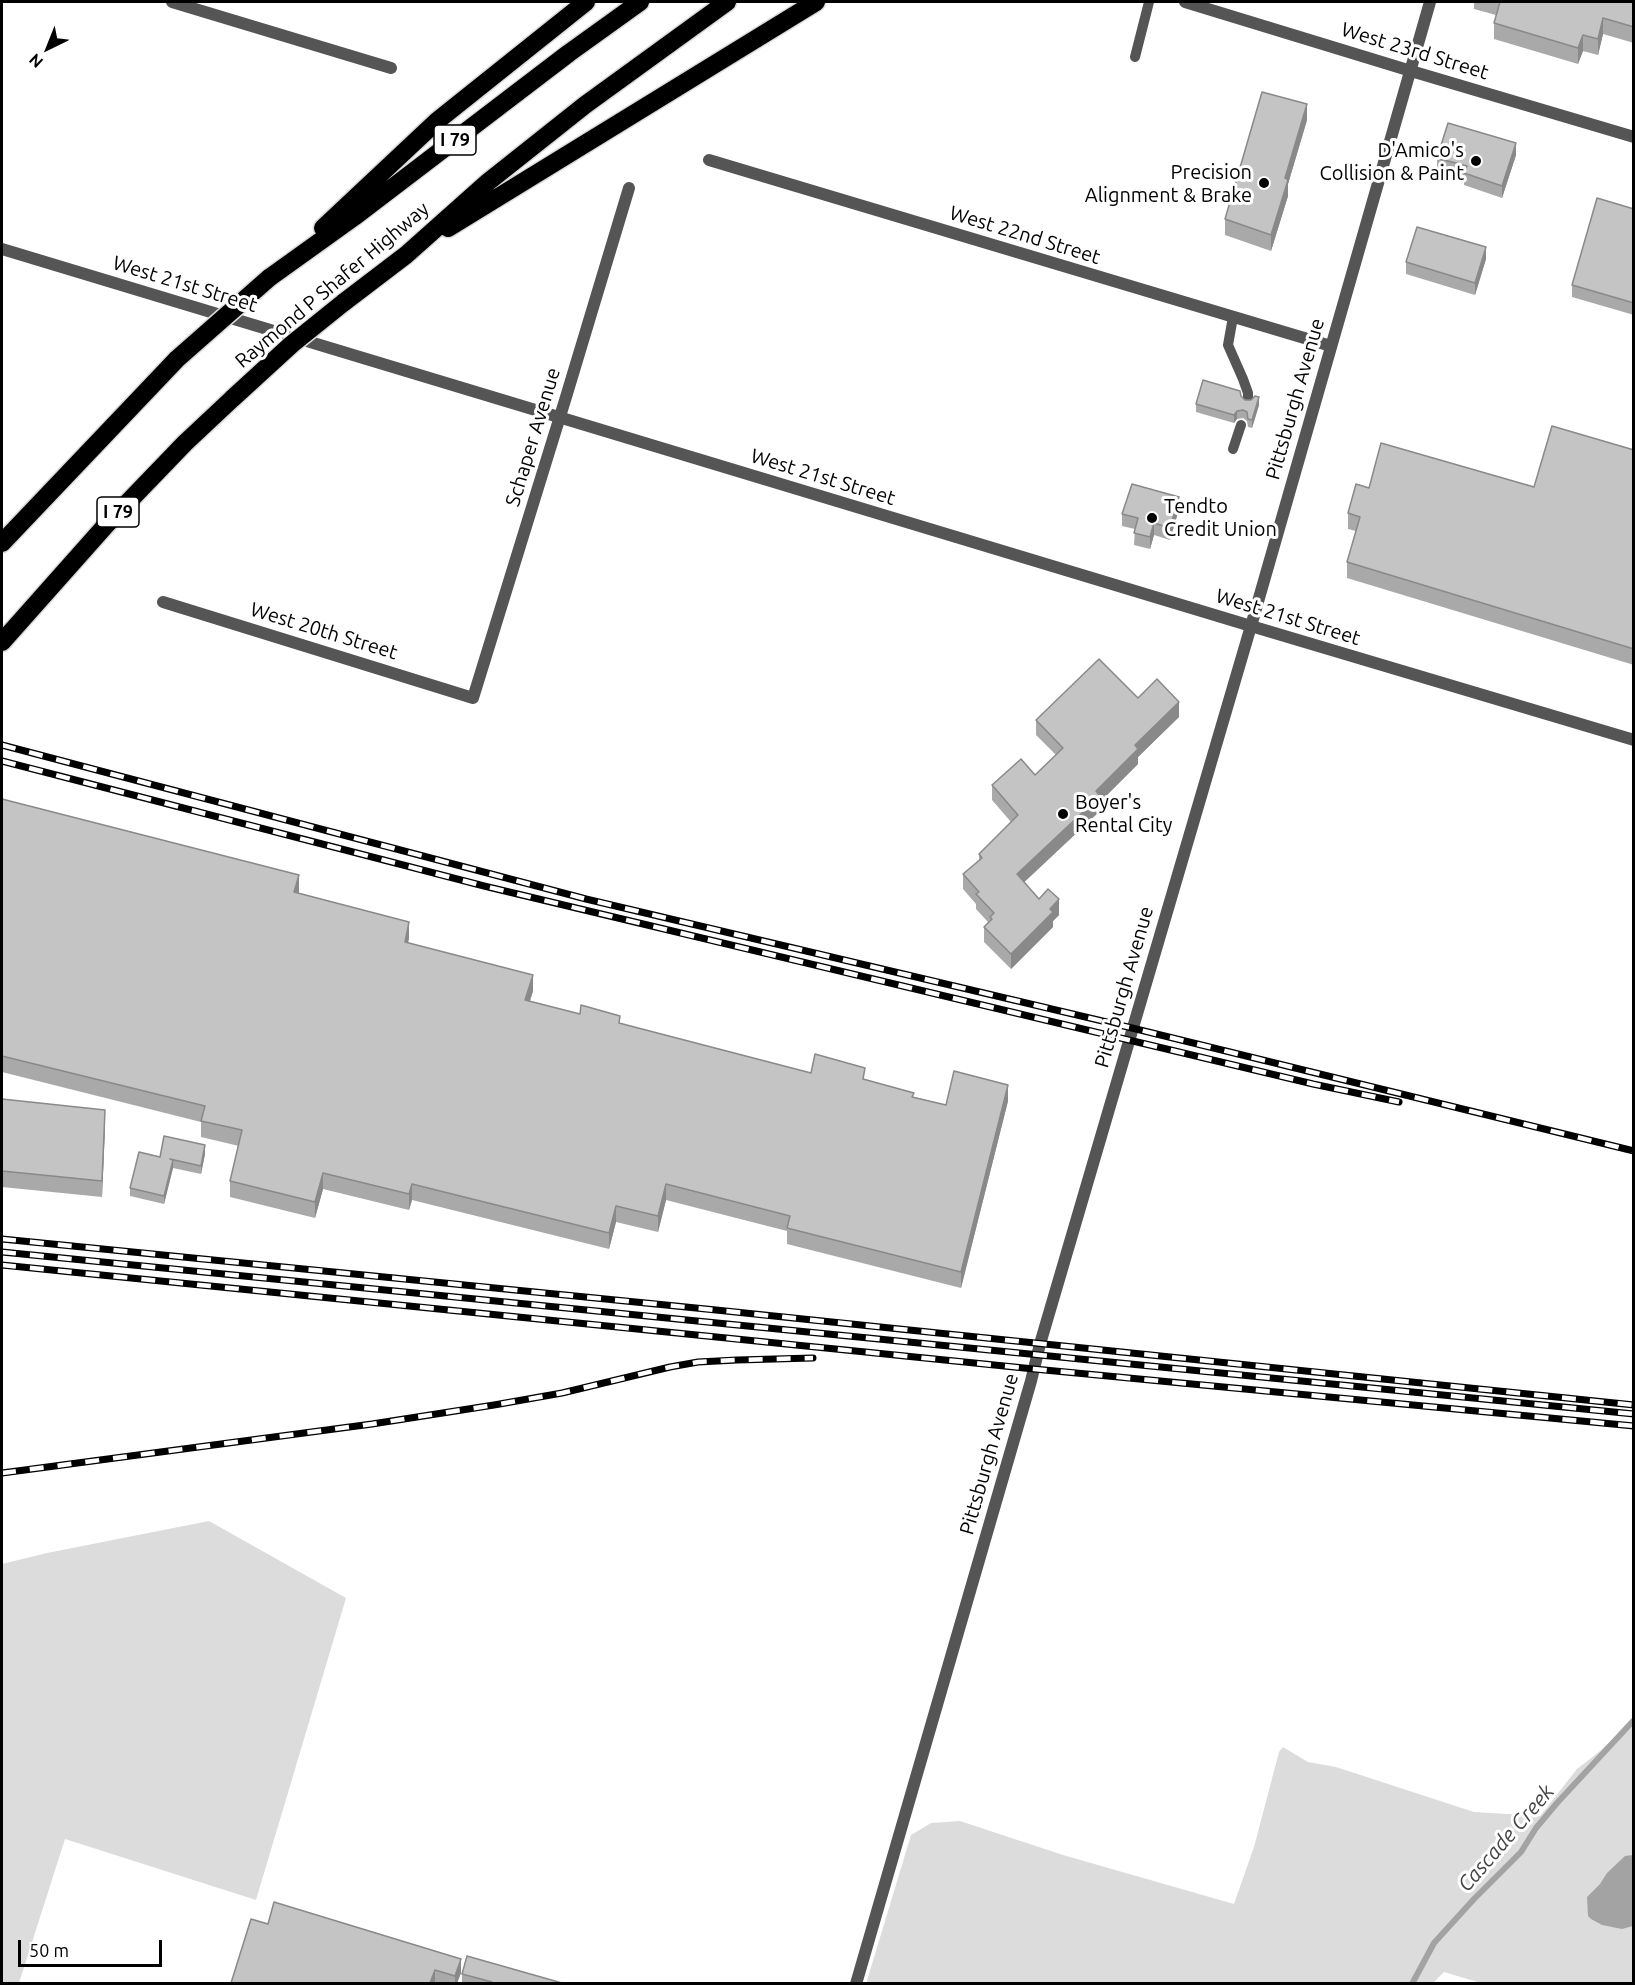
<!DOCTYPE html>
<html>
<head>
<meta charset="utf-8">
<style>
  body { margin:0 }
  #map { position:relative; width:1635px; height:1985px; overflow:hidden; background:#fff; font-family:Ubuntu,sans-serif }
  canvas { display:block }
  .frame { position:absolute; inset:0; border:3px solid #000; pointer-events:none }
  .north { position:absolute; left:18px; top:18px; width:60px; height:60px; -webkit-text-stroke:4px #fff; paint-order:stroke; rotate:223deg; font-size:16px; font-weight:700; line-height:24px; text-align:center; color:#000 }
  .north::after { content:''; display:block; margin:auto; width:21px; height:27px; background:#000; clip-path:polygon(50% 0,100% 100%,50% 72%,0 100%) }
  .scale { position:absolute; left:18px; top:1940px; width:144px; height:27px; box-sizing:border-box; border:3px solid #000; border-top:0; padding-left:8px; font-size:18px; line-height:21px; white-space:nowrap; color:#000; -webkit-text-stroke:4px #fff; paint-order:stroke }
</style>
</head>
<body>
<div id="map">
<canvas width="1635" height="1985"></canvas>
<div class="frame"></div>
<div class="north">N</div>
<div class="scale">50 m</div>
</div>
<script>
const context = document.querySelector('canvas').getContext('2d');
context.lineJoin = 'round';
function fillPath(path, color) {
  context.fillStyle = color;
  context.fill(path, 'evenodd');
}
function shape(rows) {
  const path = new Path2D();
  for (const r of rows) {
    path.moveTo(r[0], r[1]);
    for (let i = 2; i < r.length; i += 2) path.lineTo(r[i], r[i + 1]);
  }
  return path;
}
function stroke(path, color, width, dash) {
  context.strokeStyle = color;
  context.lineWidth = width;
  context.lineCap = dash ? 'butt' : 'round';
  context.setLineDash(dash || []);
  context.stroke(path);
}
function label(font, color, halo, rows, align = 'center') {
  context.font = font + ' Ubuntu,sans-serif';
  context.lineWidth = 6;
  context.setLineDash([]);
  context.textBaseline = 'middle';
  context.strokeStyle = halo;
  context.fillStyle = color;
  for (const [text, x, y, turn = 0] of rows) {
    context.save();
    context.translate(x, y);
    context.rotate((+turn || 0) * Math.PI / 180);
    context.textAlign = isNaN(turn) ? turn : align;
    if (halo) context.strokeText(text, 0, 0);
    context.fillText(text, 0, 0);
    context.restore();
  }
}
const green = shape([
  [209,1521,346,1598,256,1900,65,1839,19,1983,2,1983,2,1564,47,1553],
  [1633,1718,1633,1983,1481,1983,1444,1972,1432,1984,866,1984,911,1835,931,1823,960,1821,1063,1855,1234,1904,1254,1847,1279,1752,1283,1747,1308,1762,1336,1767,1474,1812,1540,1816,1577,1769,1600,1751,1625,1728]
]);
const water = shape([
  [1633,1855,1633,1926,1622,1929,1602,1925,1591,1919,1588,1916,1587,1897,1600,1884,1607,1873,1625,1856]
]);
const stream = shape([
  [1412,1984,1434,1943,1474,1899,1521,1852,1536,1828,1557,1803,1634,1720]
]);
const service = shape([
  [1135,57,1149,2],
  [1233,317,1228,345,1243,379,1248,393,1248,401],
  [1233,449,1241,425]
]);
const minor = shape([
  [172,2,391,68],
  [1185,2,1411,71],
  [709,160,1331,346],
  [163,602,473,698,566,397,629,188],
  [1251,626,1634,740]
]);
const tertiary = shape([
  [1411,71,1634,137],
  [2,249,1251,626],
  [856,1984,1031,1381,1040,1344,1251,626,1430,2]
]);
const motorway = shape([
  [323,228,437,121,586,2],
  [448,228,816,2],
  [269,278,354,217,569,53,640,2],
  [343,303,406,255,488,182,585,105,727,2],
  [2,543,177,359],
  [2,642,106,525,185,443,233,398]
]);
const rail = shape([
  [2,745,586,899,1132,1028,1634,1151],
  [2,761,484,886,1313,1084,1399,1102],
  [2,1239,716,1310,1634,1405],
  [2,1252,1634,1414],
  [2,1265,1034,1369,1634,1426],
  [2,1473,372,1424,494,1405,562,1393,670,1367,698,1362,737,1360,813,1358]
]);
const motorwayBridge = shape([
  [177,359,269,278],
  [233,398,292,344,343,303]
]);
const wall = shape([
  [1474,2,1634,2,1634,43,1603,34,1598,55,1583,51,1578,64,1494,39,1494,23,1496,15,1474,9],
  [1307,120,1288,184,1288,196,1271,251,1225,235,1225,219],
  [1516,155,1502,198,1464,185,1464,177,1437,170,1437,158],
  [1634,209,1634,315,1572,297,1572,285],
  [1486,259,1475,295,1406,274,1406,262],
  [1241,396,1245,400,1259,405,1252,428,1248,427,1247,421,1243,418,1237,419,1234,423,1196,412,1196,404],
  [1634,450,1634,665,1347,578,1347,562,1356,531,1348,529,1348,513,1369,488,1534,487],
  [1179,509,1170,540,1154,535,1150,549,1134,545,1135,529,1122,526,1122,514],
  [1138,698,1179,717,1138,757,1138,764,1100,802,1100,811,1024,882,1039,899,1059,915,1053,921,1053,927,1011,969,984,942,984,927,988,922,976,909,976,904,963,889,963,874,979,860,979,854,1011,822,992,800,992,785,1035,775,1056,755,1036,735,1036,720],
  [2,799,299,891,299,893,409,938,408,943,533,991,530,1001,811,1073,865,1079,914,1097,946,1105,1008,1101,961,1288,787,1244,787,1231,666,1200,658,1232,616,1222,609,1249,412,1200,409,1210,323,1189,315,1218,230,1197,230,1181,239,1146,201,1137,201,1122,2,1072],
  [2,1099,105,1126,102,1197,2,1187],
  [205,1154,201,1174,173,1168,164,1204,130,1196,130,1188,160,1157],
  [268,1924,461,1973,457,1983,231,1983],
  [462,1974,562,1983,462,1983]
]);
const shadedWall = shape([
  [1603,18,1603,34,1598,55,1598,39],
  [1583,35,1583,51,1578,64,1578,48],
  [1307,104,1307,120,1288,184,1288,196,1271,251,1271,235,1285,178],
  [1516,143,1516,155,1502,198,1502,186],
  [1486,247,1486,259,1475,295,1475,283],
  [1259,397,1259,405,1252,428,1252,420],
  [1237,411,1237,419,1234,423,1234,415],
  [1179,497,1179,509,1170,540,1170,528],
  [1154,523,1154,535,1150,549,1150,537],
  [1179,702,1179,717,1138,757,1138,764,1100,802,1100,811,1017,889,1017,874,1096,791,1135,745],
  [299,875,299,891,294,908,294,892],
  [1059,899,1059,915,1053,921,1053,927,1011,969,1011,954],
  [409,922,409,938,405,958,405,942],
  [533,975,533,991,525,1016,525,1000],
  [1008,1085,1008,1101,961,1288,961,1272],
  [105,1110,105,1126,102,1197,102,1181],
  [205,1145,205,1154,201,1174,201,1166],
  [173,1160,173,1168,164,1204,164,1196],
  [323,1173,323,1189,315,1218,315,1202],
  [412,1184,412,1200,409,1210,409,1194],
  [666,1184,666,1200,658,1232,658,1216],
  [616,1206,616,1222,609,1249,609,1233],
  [461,1959,461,1973,457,1983,455,1983,455,1976],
  [435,1970,435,1983,430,1983]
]);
const building = shape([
  [1500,2,1634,2,1634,27,1603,18,1598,39,1583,35,1578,48,1494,23,1500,2],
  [1262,92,1307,104,1285,178,1288,180,1271,235,1225,219,1262,92],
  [1448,123,1516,143,1502,186,1464,173,1467,166,1437,158,1448,123],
  [1597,198,1634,209,1634,303,1572,285,1597,198],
  [1417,227,1486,247,1475,283,1406,262,1417,227],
  [1203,380,1240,391,1241,396,1245,400,1251,400,1255,396,1259,397,1252,420,1248,419,1247,412,1243,410,1237,411,1234,415,1196,404,1203,380],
  [1552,426,1634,450,1634,649,1347,562,1360,517,1348,513,1356,484,1369,488,1381,443,1534,487,1552,426],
  [1132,484,1179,497,1170,528,1154,523,1150,537,1134,533,1138,518,1122,514,1132,484],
  [1099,659,1138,698,1157,679,1179,702,1135,745,1138,749,1096,791,1100,796,1017,874,1039,899,1048,889,1059,899,1050,909,1053,912,1011,954,984,927,992,919,990,917,994,913,976,894,979,892,963,874,982,858,979,854,1018,815,992,785,1021,759,1035,775,1063,748,1036,720,1099,659],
  [2,799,299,875,294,892,409,922,405,942,533,975,525,1000,580,1014,581,1005,620,1016,619,1023,811,1073,815,1054,865,1068,863,1079,914,1093,912,1097,946,1105,954,1071,1008,1085,961,1272,787,1228,790,1216,666,1184,658,1216,616,1206,609,1233,412,1184,409,1194,323,1173,315,1202,230,1181,242,1130,201,1121,205,1106,2,1056,2,799],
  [2,1099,105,1110,102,1181,2,1171,2,1099],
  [164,1136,205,1145,201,1166,170,1159,173,1160,164,1196,130,1188,139,1152,160,1157,164,1136],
  [274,1902,461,1959,455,1976,435,1970,430,1983,231,1983,251,1919,268,1924,274,1902],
  [467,1956,562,1983,492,1983,492,1982,462,1974,467,1956]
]);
const markers = [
  [1476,161,6,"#000"],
  [1264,183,6,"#000"],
  [1152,518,6,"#000"],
  [1063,814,6,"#000"]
];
const shields = [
  [455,140,42],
  [118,512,42]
];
const shieldNames = [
  ["I 79",455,140],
  ["I 79",118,512]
];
const streetNames = [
  ["West 23rd Street",1415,51,17],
  ["West 22nd Street",1025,235,17],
  ["West 21st Street",185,284,17],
  ["Raymond P Shafer Highway",332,285,-40],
  ["Pittsburgh Avenue",1295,399,-74],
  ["Schaper Avenue",533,437,-73],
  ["West 21st Street",823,477,17],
  ["West 21st Street",1288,617,17],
  ["West 20th Street",324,631,17],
  ["Pittsburgh Avenue",1124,987,-74],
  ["Pittsburgh Avenue",989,1454,-74]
];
const poiNames = [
  ["D'Amico's",1464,150],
  ["Collision & Paint",1464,173],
  ["Precision",1252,172],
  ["Alignment & Brake",1252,195],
  ["Tendto",1164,506,"left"],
  ["Credit Union",1164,529,"left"],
  ["Boyer's",1075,802,"left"],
  ["Rental City",1075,825,"left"]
];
const waterNames = [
  ["Cascade Creek",1506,1838,-49]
];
fillPath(green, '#dcdcdc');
fillPath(water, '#a3a3a3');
stroke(stream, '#a3a3a3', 6);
stroke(motorway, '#dbdbdb', 21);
stroke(service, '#555', 10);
stroke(minor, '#555', 12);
stroke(tertiary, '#555', 12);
stroke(motorway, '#000', 18);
stroke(rail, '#000', 7);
stroke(rail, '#fff', 4.5, [14]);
stroke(motorwayBridge, '#dbdbdb', 21, []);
stroke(motorwayBridge, '#000', 18);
fillPath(wall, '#a9a9a9');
fillPath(shadedWall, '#898989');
fillPath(building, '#c4c4c4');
stroke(building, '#898989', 1.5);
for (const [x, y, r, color] of markers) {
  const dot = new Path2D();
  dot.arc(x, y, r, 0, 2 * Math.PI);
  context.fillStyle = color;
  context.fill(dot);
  stroke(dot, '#fff', 2);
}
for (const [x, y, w] of shields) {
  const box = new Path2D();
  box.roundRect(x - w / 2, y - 15, w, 30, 4.5);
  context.fillStyle = '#fff';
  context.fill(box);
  stroke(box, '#000', 1.5);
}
label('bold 18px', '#000', null, shieldNames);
label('20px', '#000', '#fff', streetNames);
label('20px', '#000', '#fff', poiNames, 'right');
label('italic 21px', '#444', '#fff', waterNames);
</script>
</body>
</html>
